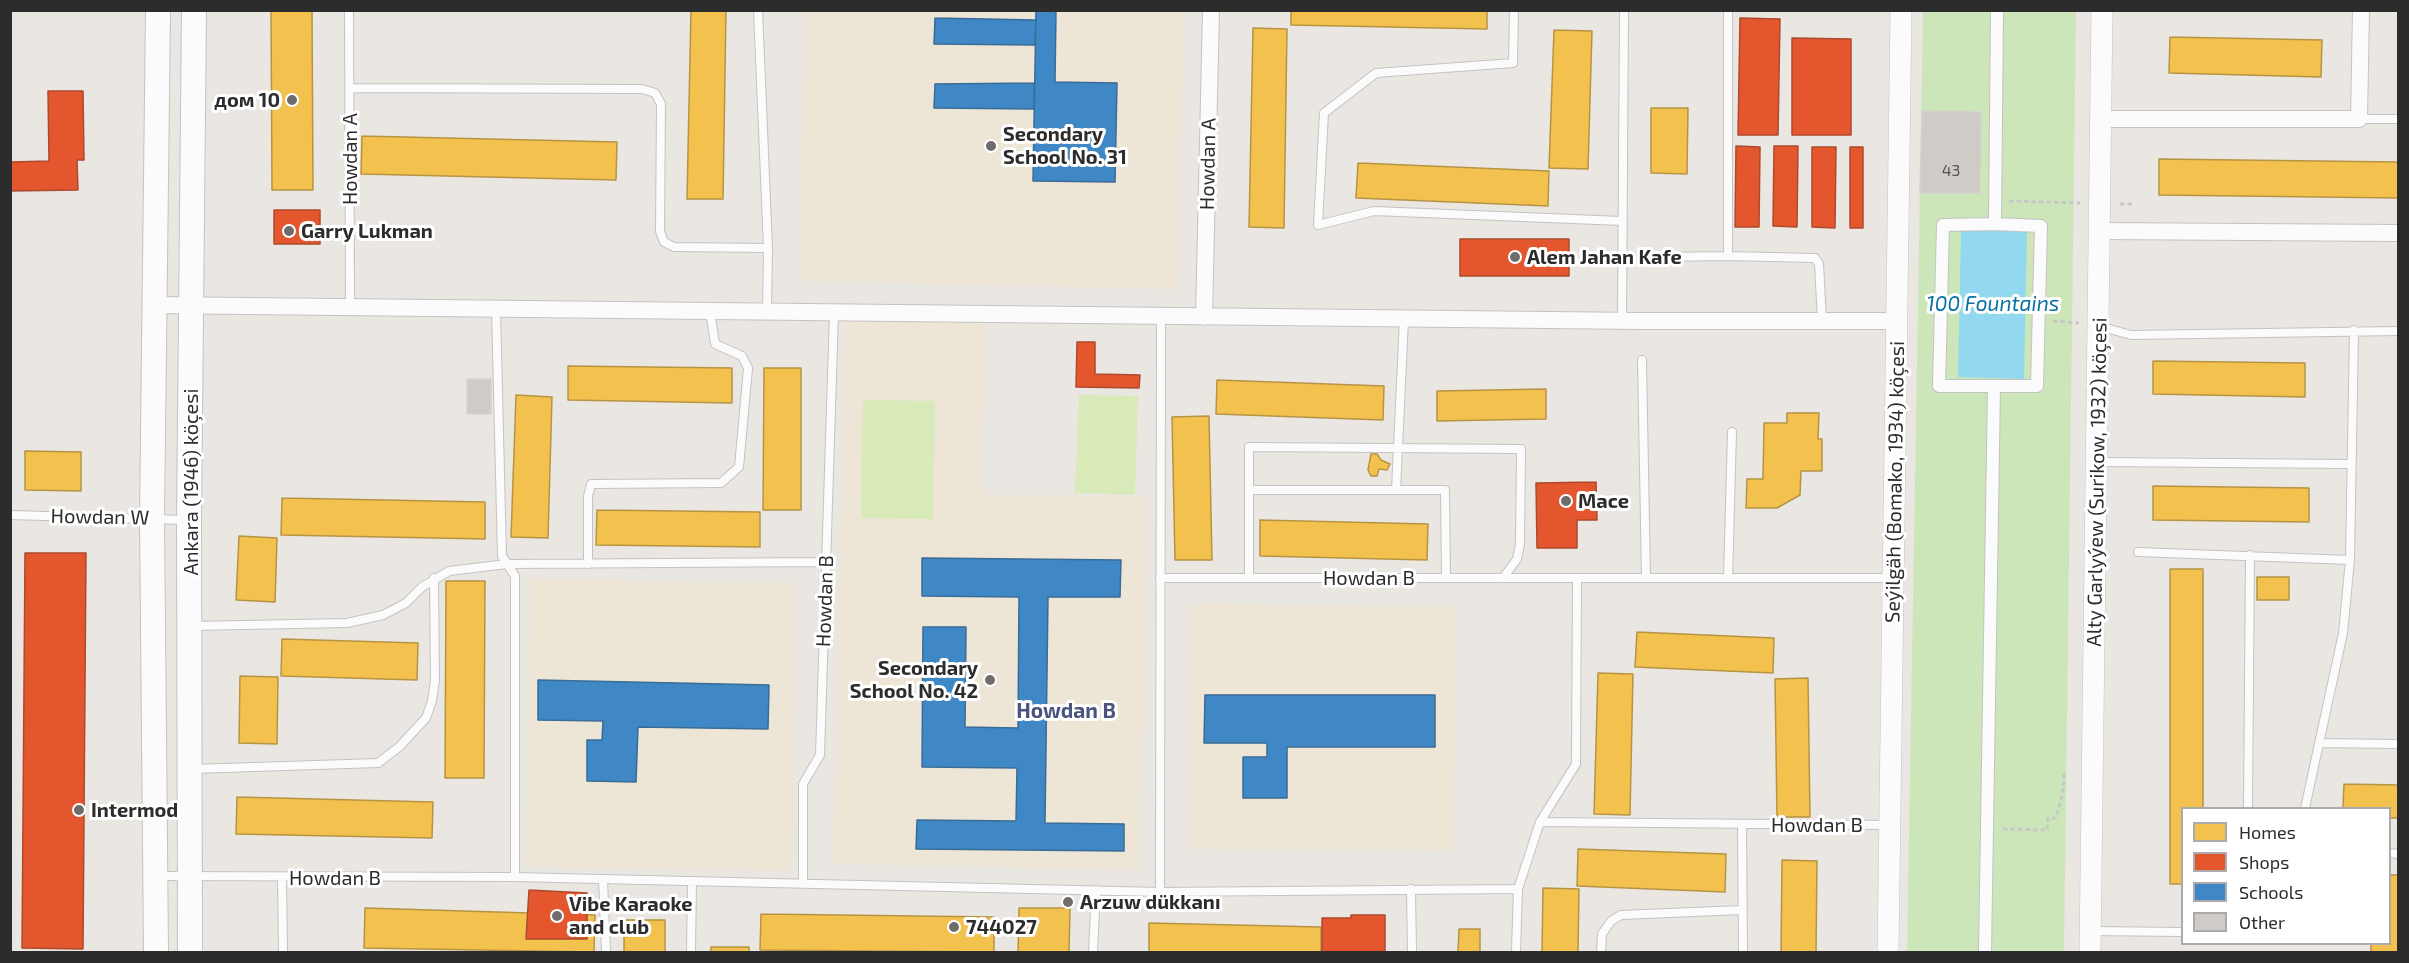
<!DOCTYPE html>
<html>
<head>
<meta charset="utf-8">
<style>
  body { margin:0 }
  #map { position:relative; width:2409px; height:963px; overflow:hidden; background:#eae6e2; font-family:"Exo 2",sans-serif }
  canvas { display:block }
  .frame { position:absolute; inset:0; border:12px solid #2c2c2c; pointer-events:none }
  .legend { position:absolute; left:2181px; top:807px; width:210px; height:138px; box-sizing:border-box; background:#fff; border:2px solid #ababab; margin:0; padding:8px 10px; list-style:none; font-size:18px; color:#2c2c2c }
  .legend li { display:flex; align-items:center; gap:12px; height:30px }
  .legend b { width:30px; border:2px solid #ababab }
</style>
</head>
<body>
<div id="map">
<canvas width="2409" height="963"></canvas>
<div class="frame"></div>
<ul class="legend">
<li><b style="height:16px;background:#f2c14e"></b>Homes</li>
<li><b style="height:16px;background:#e4572e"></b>Shops</li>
<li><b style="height:16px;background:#3f88c5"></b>Schools</li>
<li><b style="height:16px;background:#cfccc8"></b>Other</li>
</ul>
</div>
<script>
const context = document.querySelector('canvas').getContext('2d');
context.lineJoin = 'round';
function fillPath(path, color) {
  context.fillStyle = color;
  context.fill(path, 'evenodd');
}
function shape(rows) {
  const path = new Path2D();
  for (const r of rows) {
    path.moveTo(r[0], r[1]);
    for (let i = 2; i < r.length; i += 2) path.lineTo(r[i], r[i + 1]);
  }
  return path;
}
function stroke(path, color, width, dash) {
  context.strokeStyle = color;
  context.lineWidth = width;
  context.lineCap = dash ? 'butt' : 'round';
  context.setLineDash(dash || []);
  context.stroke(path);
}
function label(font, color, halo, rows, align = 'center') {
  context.font = font + ' "Exo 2",sans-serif';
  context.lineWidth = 6;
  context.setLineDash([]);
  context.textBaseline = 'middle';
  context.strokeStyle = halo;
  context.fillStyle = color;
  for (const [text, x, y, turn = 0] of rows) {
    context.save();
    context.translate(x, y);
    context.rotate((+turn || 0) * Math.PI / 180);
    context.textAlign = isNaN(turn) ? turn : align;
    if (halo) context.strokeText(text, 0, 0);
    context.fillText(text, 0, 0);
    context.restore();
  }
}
const education = shape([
  [804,11,1183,11,1178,289,800,281],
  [845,320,984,323,982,495,1148,496,1140,870,833,864],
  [531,579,796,583,792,871,527,867],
  [1189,604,1455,606,1453,851,1187,849]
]);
const green = shape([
  [1923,11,2076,11,2064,952,1907,952]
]);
const pitch = shape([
  [1079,395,1138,396,1135,495,1075,493],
  [863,400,935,401,933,519,861,518]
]);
const water = shape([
  [1961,230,2027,231,2024,379,1958,377]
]);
const homes = shape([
  [271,10,312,10,313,190,272,190,271,10],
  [691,10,726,10,723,199,687,199,691,10],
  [1291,10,1487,10,1487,29,1291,25,1291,10],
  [1253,28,1287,29,1284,228,1249,227,1253,28],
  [1554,30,1592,31,1588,169,1549,168,1554,30],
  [2170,37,2322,40,2321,77,2169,73,2170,37],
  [1651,108,1688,108,1687,174,1651,173,1651,108],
  [362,136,617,142,616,180,361,174,362,136],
  [2159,159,2398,162,2398,198,2159,195,2159,159],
  [1358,163,1549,171,1548,206,1356,198,1358,163],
  [2153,361,2305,363,2305,397,2153,394,2153,361],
  [568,366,732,368,732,403,568,400,568,366],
  [764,368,801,368,801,510,763,510,764,368],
  [1217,380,1384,386,1383,420,1216,414,1217,380],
  [1546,389,1546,419,1437,421,1437,391,1546,389],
  [516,395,552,397,548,538,511,537,516,395],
  [1787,413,1819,413,1818,439,1822,439,1822,471,1801,471,1800,495,1777,508,1746,508,1747,479,1763,479,1764,423,1787,423,1787,413],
  [1209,416,1212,560,1175,560,1172,417,1209,416],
  [25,451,81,452,81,491,25,490,25,451],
  [1371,454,1377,454,1381,460,1390,464,1387,470,1379,469,1377,476,1371,476,1368,470,1371,454],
  [2153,486,2309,488,2309,522,2153,520,2153,486],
  [282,498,485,502,485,539,281,535,282,498],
  [597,510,760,512,760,547,596,545,597,510],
  [1260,520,1428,524,1427,560,1260,556,1260,520],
  [239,536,277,538,275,602,236,600,239,536],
  [2170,569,2203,569,2203,808,2182,808,2182,884,2170,884,2170,569],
  [2257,577,2289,577,2289,600,2257,600,2257,577],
  [446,581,485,581,484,778,445,778,446,581],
  [1637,632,1774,638,1773,673,1635,667,1637,632],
  [282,639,418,643,417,680,281,676,282,639],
  [1598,673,1633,674,1630,815,1594,814,1598,673],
  [240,676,278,677,277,744,239,743,240,676],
  [1808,678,1810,817,1777,817,1775,679,1808,678],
  [2344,784,2398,785,2398,818,2390,818,2390,808,2343,808,2344,784],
  [237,797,433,802,432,838,236,834,237,797],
  [1578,849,1726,854,1725,892,1577,886,1578,849],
  [1782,860,1817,861,1816,952,1781,952,1782,860],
  [2390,875,2398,875,2398,952,2371,952,2371,944,2390,944,2390,875],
  [1543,888,1579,889,1578,952,1542,952,1543,888],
  [365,908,595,915,594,952,364,948,365,908],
  [1019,908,1070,908,1069,952,1018,952,1019,908],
  [761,914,994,917,994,952,760,950,761,914],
  [624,920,665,920,665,952,624,952,624,920],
  [1149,923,1321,927,1321,952,1149,952,1149,923],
  [1459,929,1480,929,1480,952,1458,952,1459,929],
  [711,947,749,947,749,952,711,952,711,947]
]);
const shops = shape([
  [1740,18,1780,19,1778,135,1738,135,1740,18],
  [1792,38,1851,39,1851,135,1792,135,1792,38],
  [48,91,83,91,84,160,77,160,78,190,10,191,10,162,49,161,48,91],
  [1736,146,1760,147,1759,227,1735,227,1736,146],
  [1774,146,1798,146,1797,227,1773,226,1774,146],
  [1812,147,1836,147,1835,228,1812,227,1812,147],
  [1850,147,1863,147,1863,228,1850,228,1850,147],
  [274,210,320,210,320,244,274,244,274,210],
  [1460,239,1569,239,1569,276,1460,276,1460,239],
  [1077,342,1095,342,1095,374,1140,375,1139,388,1076,387,1077,342],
  [1596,482,1597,520,1577,520,1577,548,1537,548,1536,483,1596,482],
  [25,553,86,553,83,949,22,948,25,553],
  [529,890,587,893,587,939,526,939,529,890],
  [1351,915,1385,915,1385,952,1322,952,1322,918,1351,918,1351,915]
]);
const schools = shape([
  [1036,10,1056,10,1055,82,1117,83,1115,182,1033,181,1036,10],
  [935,18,1036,20,1035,45,934,44,935,18],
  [1034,83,1034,109,934,108,935,84,1034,83],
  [922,558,1121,560,1120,597,1048,597,1045,823,1124,824,1124,851,916,849,917,820,1016,821,1017,768,922,767,923,627,966,627,965,727,1018,728,1019,597,922,596,922,558],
  [538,680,769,685,768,729,638,727,636,782,587,781,587,740,602,740,603,721,538,720,538,680],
  [1205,695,1435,695,1435,747,1287,747,1287,798,1243,798,1243,757,1267,757,1267,743,1204,743,1205,695]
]);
const building = shape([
  [1922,111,1981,112,1980,193,1920,193,1922,111],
  [467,379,491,379,491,414,467,414,467,379]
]);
const path = shape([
  [2009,201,2080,203],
  [2120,204,2133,204],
  [2053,321,2079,323],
  [2003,829,2047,830,2048,818,2056,818,2063,793,2064,773]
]);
const service = shape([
  [349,10,350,307],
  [758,10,768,248,767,312],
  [1514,10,1513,63,1376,73,1324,113,1318,225,1374,211,1622,221],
  [1728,10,1728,256,1815,258,1819,264,1822,321],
  [350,88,642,89,655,93,661,104,660,231,664,242,674,247,768,248],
  [2359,119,2398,119],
  [1655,257,1728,256],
  [496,309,502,556,515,576,515,877],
  [1404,319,1396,490,1445,490,1446,578],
  [1622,321,1624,10],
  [2099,326,2131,335,2398,331],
  [1642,360,1646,578],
  [2097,462,2351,464],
  [1396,490,1249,490,1249,447,1521,449,1520,544,1517,559,1503,578],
  [10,515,187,520],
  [2138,552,2350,560],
  [588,564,588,496,591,484,721,483,739,467,748,368,742,356,715,344,710,311],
  [1160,578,1892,578],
  [1249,578,1249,490],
  [1728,578,1732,432],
  [192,626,347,623,383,615,406,603,422,587,449,571,507,564,827,562],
  [2319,743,2398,744],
  [192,769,378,763,399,747,426,718,432,701,435,680,434,578],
  [2248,808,2250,555],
  [2305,808,2343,633,2350,560,2354,330],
  [1540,822,1890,825],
  [1742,825,1743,952],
  [2390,853,2398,854],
  [156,876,515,877,1160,892,1518,889,1540,822,1576,764,1577,578],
  [282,878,283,952],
  [603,879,606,952],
  [803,884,803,784,820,755,834,313],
  [1411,889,1412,952],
  [1160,892,1161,316],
  [2090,931,2182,932],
  [691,952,692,881],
  [1093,952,1096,890],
  [1516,952,1518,889],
  [1601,952,1602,934,1611,921,1621,915,1742,910]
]);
const pedestrian = shape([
  [1995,224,2041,226,2037,386,1939,386,1943,225,1995,224,1997,10],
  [1985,952,1994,387]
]);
const minor = shape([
  [2101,119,2359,119,2361,10],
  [2100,231,2398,233],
  [154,305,1641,321,1898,321],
  [1204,317,1211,10]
]);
const tertiary = shape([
  [1888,952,1901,10],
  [2090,952,2102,10]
]);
const secondary = shape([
  [156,952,152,518,158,10],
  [190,952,189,520,194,10]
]);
const markers = [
  [292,100,6,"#6e6d6c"],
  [991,146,6,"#6e6d6c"],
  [289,231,6,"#6e6d6c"],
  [1515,257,6,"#6e6d6c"],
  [1566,501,6,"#6e6d6c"],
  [990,680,6,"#6e6d6c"],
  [79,810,6,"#6e6d6c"],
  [1068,902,6,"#6e6d6c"],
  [557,916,6,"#6e6d6c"],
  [954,927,6,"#6e6d6c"]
];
const numberNames = [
  ["43",1951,171]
];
const poiNames = [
  ["дом 10",280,100,"right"],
  ["Secondary",1003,134],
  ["School No. 31",1003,157],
  ["Garry Lukman",301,231],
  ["Alem Jahan Kafe",1527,257],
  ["Mace",1578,501],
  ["Secondary",978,668,"right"],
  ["School No. 42",978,691,"right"],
  ["Intermod",91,810],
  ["Arzuw dükkanı",1080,902],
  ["Vibe Karaoke",569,904],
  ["and club",569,927],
  ["744027",966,927]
];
const streetNames = [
  ["Howdan A",350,159,-90],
  ["Howdan A",1208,164,-89],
  ["Ankara (1946) köçesi",191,482,-90],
  ["Seýilgäh (Bomako, 1934) köçesi",1895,482,-89],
  ["Alty Garlyýew (Surikow, 1932) köçesi",2097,482,-89],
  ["Howdan W",100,517,1],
  ["Howdan B",1369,578],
  ["Howdan B",825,601,-88],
  ["Howdan B",1817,825],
  ["Howdan B",335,878]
];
const waterNames = [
  ["100 Fountains",1993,304]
];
const neighbourhoodNames = [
  ["Howdan B",1066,711]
];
fillPath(education, '#ede5d6');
fillPath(green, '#cce6b9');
fillPath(pitch, '#d8eab7');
fillPath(water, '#92d8ee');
fillPath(homes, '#f2c14e');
stroke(homes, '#b79444', 1.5);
fillPath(shops, '#e4572e');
stroke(shops, '#ad4a2d', 1.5);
fillPath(schools, '#3f88c5');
stroke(schools, '#396c97', 1.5);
fillPath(building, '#cfccc8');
stroke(building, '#d5d2ce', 1.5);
stroke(service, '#c4c3c3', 10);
stroke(pedestrian, '#c4c3c3', 14);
stroke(minor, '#c4c3c3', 18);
stroke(tertiary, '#c4c3c3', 22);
stroke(secondary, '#c4c3c3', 26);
stroke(path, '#c8c8c7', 3, [4.5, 3]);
stroke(service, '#fcfbfb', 8);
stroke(pedestrian, '#fcfbfb', 12);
stroke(minor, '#fcfbfb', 16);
stroke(tertiary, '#fcfbfb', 21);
stroke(secondary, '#fcfbfb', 24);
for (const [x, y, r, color] of markers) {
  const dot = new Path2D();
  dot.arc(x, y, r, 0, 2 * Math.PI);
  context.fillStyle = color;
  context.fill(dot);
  stroke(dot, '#fff', 2);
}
label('16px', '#565655', null, numberNames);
label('bold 20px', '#2c2c2c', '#fff', poiNames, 'left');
label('20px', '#2c2c2c', '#fff', streetNames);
label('italic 21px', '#0870a3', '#fff', waterNames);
label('bold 21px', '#4a547f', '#fff', neighbourhoodNames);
</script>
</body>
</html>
